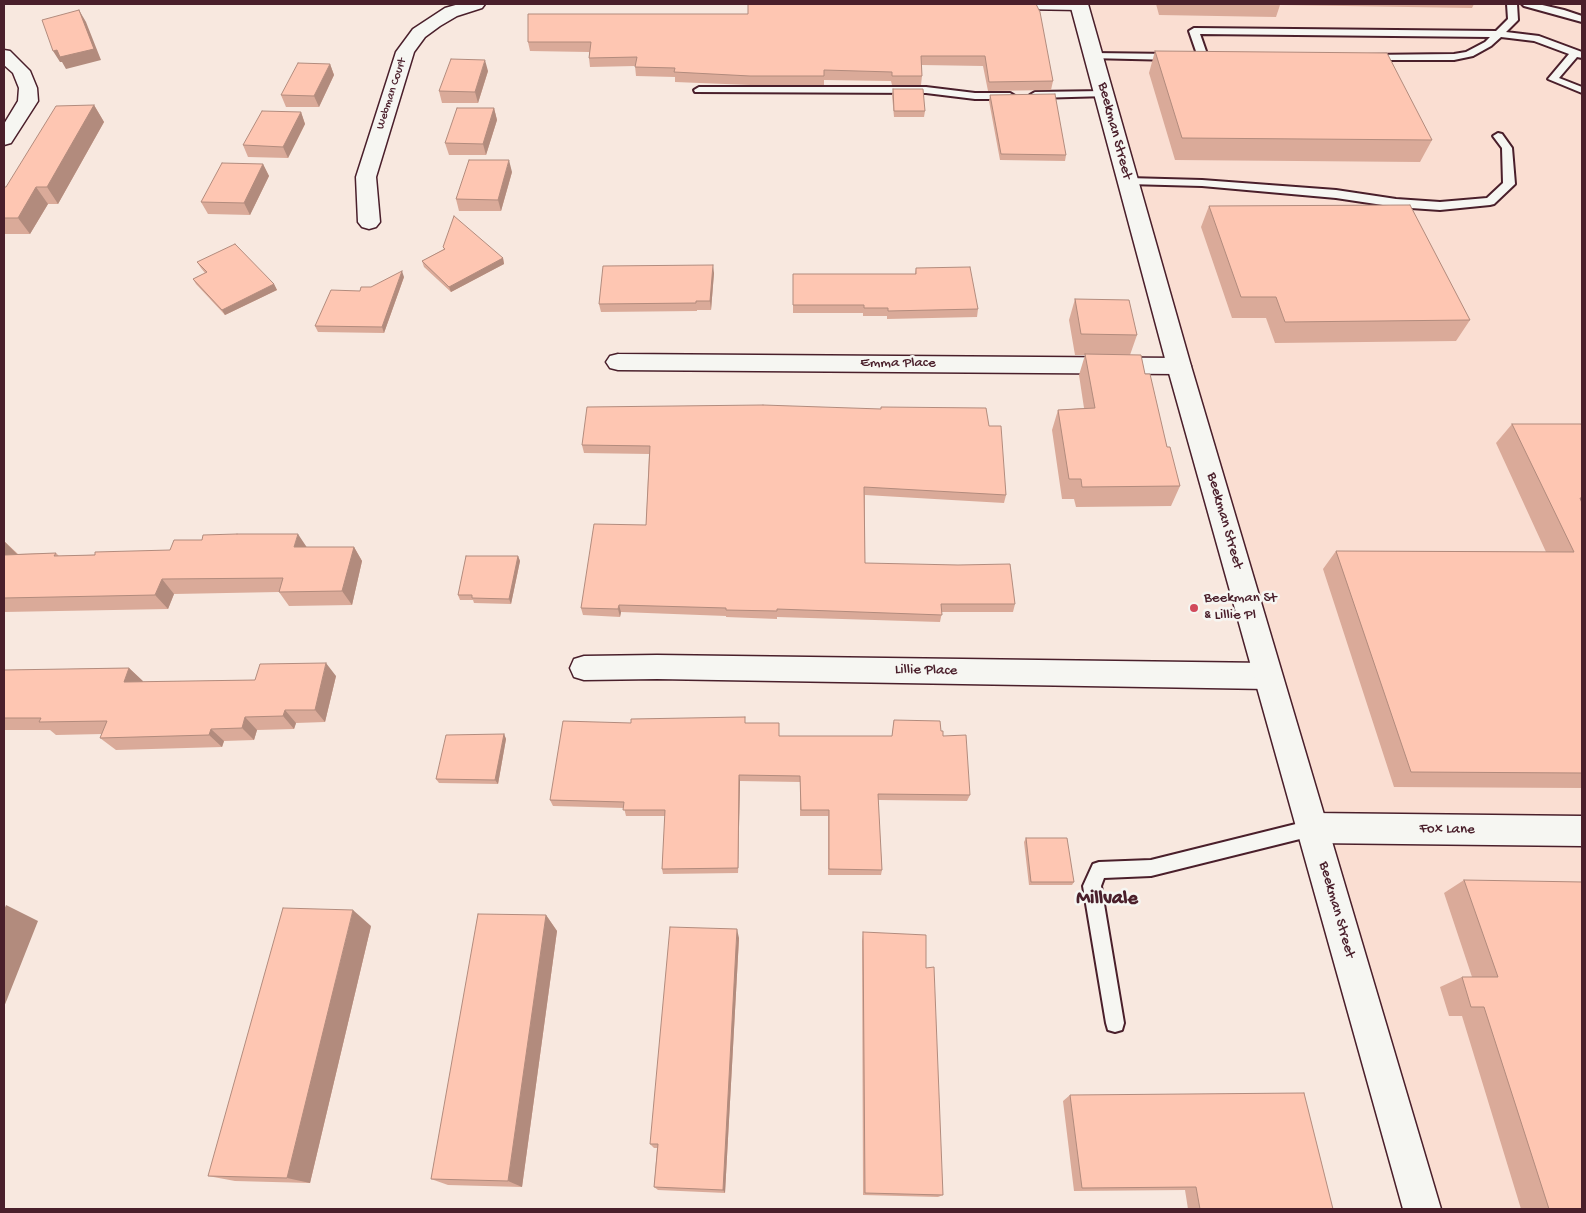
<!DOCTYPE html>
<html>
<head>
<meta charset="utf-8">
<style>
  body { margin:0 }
  #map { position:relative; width:1586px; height:1213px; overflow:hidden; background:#f8e8df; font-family:"Gochi Hand",sans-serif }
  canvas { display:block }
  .frame { position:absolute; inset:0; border:5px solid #4a1f2b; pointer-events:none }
</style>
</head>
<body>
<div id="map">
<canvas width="1586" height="1213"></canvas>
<div class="frame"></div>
</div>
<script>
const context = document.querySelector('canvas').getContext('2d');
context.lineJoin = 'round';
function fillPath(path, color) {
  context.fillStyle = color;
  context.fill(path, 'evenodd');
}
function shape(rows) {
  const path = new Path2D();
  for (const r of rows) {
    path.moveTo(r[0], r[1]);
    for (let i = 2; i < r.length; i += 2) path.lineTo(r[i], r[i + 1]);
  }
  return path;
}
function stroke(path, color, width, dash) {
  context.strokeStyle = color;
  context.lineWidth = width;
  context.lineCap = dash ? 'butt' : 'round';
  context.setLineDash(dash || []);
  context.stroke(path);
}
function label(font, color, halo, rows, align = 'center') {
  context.font = font + ' "Gochi Hand",sans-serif';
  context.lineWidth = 5;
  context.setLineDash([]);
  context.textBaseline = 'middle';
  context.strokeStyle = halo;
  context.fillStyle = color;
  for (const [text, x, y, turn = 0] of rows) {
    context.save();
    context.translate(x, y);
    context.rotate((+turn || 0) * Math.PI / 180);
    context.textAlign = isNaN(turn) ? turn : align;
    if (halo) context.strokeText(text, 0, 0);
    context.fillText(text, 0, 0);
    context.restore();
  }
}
const built = shape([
  [1079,4,1582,4,1582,1209,1422,1209,1179,366]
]);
const service = shape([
  [1507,4,1517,4,1518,20,1506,32,1539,36,1582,52,1582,58,1577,57,1559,78,1582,87,1582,93,1548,79,1569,54,1534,41,1501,37,1491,46,1473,56,1454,60,1370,60,1366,59,1366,55,1454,54,1466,52,1485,42,1490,37,1200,34,1208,57,1203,60,1198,57,1189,31,1194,28,1496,31,1508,19,1507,4],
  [1522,4,1538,4,1564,10,1582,16,1582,22,1524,6,1522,4],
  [1093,53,1174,54,1179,57,1174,60,1089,58,1088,56,1093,53],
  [699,87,926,87,975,93,1010,93,1015,96,1010,99,975,99,926,93,695,92,694,90,699,87],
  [1104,91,1108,92,1109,94,1108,96,1035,98,1030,95,1035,92,1104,91],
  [1498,133,1502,134,1512,148,1515,184,1494,204,1490,205,1440,210,1396,207,1336,198,1202,186,1128,184,1122,181,1128,178,1202,180,1336,190,1396,199,1440,202,1487,198,1503,183,1502,148,1493,136,1498,133],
  [1312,820,1318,822,1321,828,1318,834,1312,836,1151,876,1104,878,1101,886,1124,1023,1122,1030,1115,1032,1108,1030,1106,1023,1083,886,1093,864,1099,862,1151,860,1312,820]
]);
const minor = shape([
  [459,4,485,4,482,8,457,16,440,26,425,37,414,52,376,177,380,222,376,227,369,229,362,227,358,222,356,177,396,52,413,29,445,8,459,4],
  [1012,4,1087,4,1088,5,1085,9,1079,10,1021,9,1015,8,1012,4],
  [4,50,10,51,30,71,37,88,38,101,11,143,4,145,4,124,18,101,19,88,13,73,4,65,4,50],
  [618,354,1179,358,1187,360,1191,366,1187,372,1179,374,618,370,610,368,606,362,610,356,618,354],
  [657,655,1268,663,1278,667,1282,676,1278,685,1268,689,657,679,584,680,574,677,570,668,574,659,584,656,657,655],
  [1312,813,1582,816,1582,846,1312,843,1301,839,1296,828,1301,817,1312,813]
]);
const secondary = shape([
  [1070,4,1088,4,1191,366,1441,1209,1403,1209,1167,366,1070,4]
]);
const wall = shape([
  [1036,4,1053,81,1051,90,988,91,983,66,922,65,922,76,921,85,892,85,891,81,824,80,824,85,750,85,675,82,675,77,636,76,635,66,590,67,589,58,589,52,530,51,528,42,748,14],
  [1156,4,1474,4,1472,8,1280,5,1276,17,1159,15],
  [1155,51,1432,140,1420,162,1175,160,1149,73],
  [330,64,334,75,319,107,286,107,281,95],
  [488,71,478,103,442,103,439,91],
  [893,89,925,111,924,117,894,117,892,95],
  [990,95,1066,155,1065,161,1000,160,989,101],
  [94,105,104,122,58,204,48,204,30,234,4,234,4,187,6,187],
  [494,108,497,120,486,155,449,155,445,143],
  [301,112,305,124,288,158,248,157,243,145],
  [263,164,269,176,250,215,208,214,201,202],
  [512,172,501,211,459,211,456,199],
  [1209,206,1470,320,1456,341,1275,343,1266,318,1232,318,1201,227],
  [443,247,503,258,504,264,451,292,424,267,422,261,444,249],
  [197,262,274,284,277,290,225,315,196,284,193,279,205,273,201,268],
  [916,268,978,309,977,317,887,319,887,316,863,316,863,313,793,313,793,274,915,274],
  [714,273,711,310,697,310,697,311,601,312,599,304],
  [404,277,384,333,318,332,315,326,360,291],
  [1075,299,1137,335,1130,355,1145,374,1167,447,1180,486,1171,506,1076,507,1074,499,1062,499,1052,430,1058,410,1084,408,1079,375,1085,355,1075,355,1069,320],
  [1512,424,1582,426,1582,788,1394,787,1323,569,1336,551,1546,552,1496,443],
  [989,426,1006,495,1004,503,865,495,865,563,1015,604,1013,612,942,612,940,622,777,617,777,619,726,617,726,616,621,612,620,617,583,615,581,608,646,525,649,454,584,453,582,445],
  [4,541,18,554,56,553,59,556,307,547,354,547,362,561,352,605,289,606,279,592,174,594,168,609,4,612],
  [518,556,520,561,511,604,474,603,473,600,460,600,458,595],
  [129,668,143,682,255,680,336,676,325,722,296,723,294,729,257,730,254,740,224,741,222,747,116,750,100,738,102,734,56,735,50,730,4,730,4,670],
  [745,717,745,723,779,736,892,736,894,720,941,731,970,795,967,801,878,800,882,870,881,875,828,875,828,816,800,816,800,782,740,781,738,873,663,874,662,869,665,816,626,816,624,808,553,806,550,800,631,723],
  [504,734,506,739,498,784,439,783,436,779],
  [1026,838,1074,882,1072,885,1029,885,1024,842],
  [1464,880,1582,1209,1521,1209,1462,1016,1449,1016,1440,987,1462,977,1472,977,1444,893],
  [546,915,557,931,522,1187,448,1185,431,1179],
  [371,926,310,1183,235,1181,208,1176],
  [863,932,926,968,943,1195,938,1197,863,1195,862,941],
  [739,938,725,1193,658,1190,654,1187,657,1148,654,1148,650,1144],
  [1070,1095,1333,1209,1188,1209,1185,1190,1074,1191,1063,1101]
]);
const shadedWall = shape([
  [79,10,86,22,101,60,66,69,62,62,60,62,53,51],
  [485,60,488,71,478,103,475,92],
  [330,64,334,75,319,107,314,96],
  [94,105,104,122,58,204,47,187],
  [494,108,497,120,486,155,483,144],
  [301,112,305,124,288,158,283,147],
  [509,160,512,172,501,211,498,200],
  [263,164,269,176,250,215,244,203],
  [36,187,48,204,30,234,18,218],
  [503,258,504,264,451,292,449,287],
  [713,265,714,273,711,310,710,301],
  [402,271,404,277,384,333,382,327],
  [274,284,277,290,225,315,222,310],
  [298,534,308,549,294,547],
  [4,541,18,555,4,562],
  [354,547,362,561,352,605,342,591],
  [518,556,520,561,511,604,509,599],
  [162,579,174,594,168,609,155,595],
  [619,605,621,612,620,617,618,609],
  [326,663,336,676,325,722,315,710],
  [129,668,143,681,138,695,124,682],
  [285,710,296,723,294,729,283,716],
  [245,717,257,730,254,740,242,728],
  [211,729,224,741,222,747,209,735],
  [504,734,506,739,498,784,495,780],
  [739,775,740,781,738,873,738,868],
  [6,905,38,921,4,1007,4,910],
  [353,910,371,926,310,1183,287,1178],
  [546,915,557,931,522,1187,508,1181],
  [737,929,739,938,725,1193,723,1190]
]);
const building = shape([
  [748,4,1036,4,1040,12,1053,81,989,82,985,56,921,56,922,76,892,76,892,72,824,70,824,76,750,76,674,72,675,68,635,67,637,57,589,58,591,42,528,42,528,14,748,14,748,4],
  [79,10,94,49,60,57,57,50,53,51,42,20,79,10],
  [1155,51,1387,53,1432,140,1182,138,1155,51],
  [451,59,485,60,475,92,439,91,451,59],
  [298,63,330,64,314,96,281,95,298,63],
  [893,89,923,89,925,111,894,111,893,89],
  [1055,94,1066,155,1001,154,990,95,1055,94],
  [94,105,47,187,36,187,18,218,4,218,4,187,6,187,56,106,94,105],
  [457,108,494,108,483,144,445,143,457,108],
  [262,111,301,112,283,147,243,145,262,111],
  [469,160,509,160,498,200,456,199,469,160],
  [222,163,263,164,244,203,201,202,222,163],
  [1410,205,1470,320,1285,322,1276,297,1241,297,1209,206,1410,205],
  [454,216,503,258,449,287,422,261,445,249,443,247,454,216],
  [235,244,274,284,222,310,193,279,207,272,197,262,235,244],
  [713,265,710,301,696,301,696,303,599,304,603,266,713,265],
  [970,267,978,309,888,311,888,308,864,308,864,305,793,305,793,274,916,274,916,268,970,267],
  [402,271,382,327,315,326,331,290,360,291,361,287,371,287,402,271],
  [1075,299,1129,300,1137,335,1081,334,1075,299],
  [1085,354,1141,355,1145,374,1150,374,1167,447,1170,447,1180,486,1082,487,1081,479,1069,479,1058,410,1095,408,1085,354],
  [763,405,881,409,881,407,986,408,989,426,1001,426,1006,495,864,487,865,563,958,565,1010,564,1015,604,941,604,942,615,777,609,777,611,726,610,726,608,619,605,618,609,581,608,594,524,646,525,650,446,582,445,587,407,763,405],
  [1512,424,1581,424,1582,426,1582,498,1580,498,1582,503,1582,773,1411,772,1336,551,1574,552,1512,424],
  [237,534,298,534,294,547,354,547,342,591,279,592,283,578,162,579,155,595,4,598,4,555,56,553,54,556,95,555,95,552,170,550,174,540,202,540,203,535,237,534],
  [466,556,518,556,509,599,472,598,472,595,458,595,466,556],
  [326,663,315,710,285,710,283,716,245,717,242,728,211,729,209,735,100,738,107,721,39,722,41,718,4,718,4,670,129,668,124,682,255,680,260,664,326,663],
  [745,717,745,723,779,723,779,736,892,736,894,720,940,721,941,731,943,731,943,736,966,735,970,795,878,794,882,870,829,869,829,810,801,810,800,776,739,775,738,868,662,869,665,810,623,810,624,802,550,800,563,721,631,723,631,719,745,717],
  [504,734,495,780,436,779,446,735,504,734],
  [1026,838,1067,838,1074,882,1031,882,1026,838],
  [1464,880,1582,882,1582,1209,1549,1209,1484,1007,1471,1007,1462,977,1498,977,1464,880],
  [283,908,353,910,287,1178,208,1176,283,908],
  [478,914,546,915,508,1181,431,1179,478,914],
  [670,927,737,929,723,1190,654,1187,658,1144,650,1144,670,927],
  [863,932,926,935,926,968,934,967,943,1195,865,1193,863,932],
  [1304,1093,1333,1209,1200,1209,1196,1187,1082,1188,1070,1095,1304,1093]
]);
const markers = [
  [1194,608,5,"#d1495b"]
];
const farStreetnames = [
  ["Webman Court",392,94,-72]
];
const streetNames = [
  ["Beekman Street",1114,131,75],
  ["Emma Place",898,364],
  ["Beekman Street",1224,521,74],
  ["Lillie Place",926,671,1],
  ["Fox Lane",1447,830,1],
  ["Beekman Street",1336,910,74]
];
const poiNames = [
  ["Beekman St",1204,599],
  ["& Lillie Pl",1204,616]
];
const districtNames = [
  ["Millvale",1107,900]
];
fillPath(built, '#faded2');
stroke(service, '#4a1f2b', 4);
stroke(minor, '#4a1f2b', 3);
stroke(secondary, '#4a1f2b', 3);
fillPath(service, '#f6f6f2');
fillPath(minor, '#f6f6f2');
fillPath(secondary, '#f6f6f2');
fillPath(wall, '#daaa99');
fillPath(shadedWall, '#b28b7d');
fillPath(building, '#fec6b2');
stroke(building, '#b28b7d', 1);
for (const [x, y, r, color] of markers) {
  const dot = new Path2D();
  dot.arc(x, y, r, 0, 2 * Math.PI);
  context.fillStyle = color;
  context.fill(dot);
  stroke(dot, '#f6f6f2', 2);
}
label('12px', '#4a1f2b', '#f6f6f2', farStreetnames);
label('15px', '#4a1f2b', '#f6f6f2', streetNames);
label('15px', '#4a1f2b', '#f6f6f2', poiNames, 'left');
label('bold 20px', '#4a1f2b', '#f6f6f2', districtNames);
</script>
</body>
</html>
